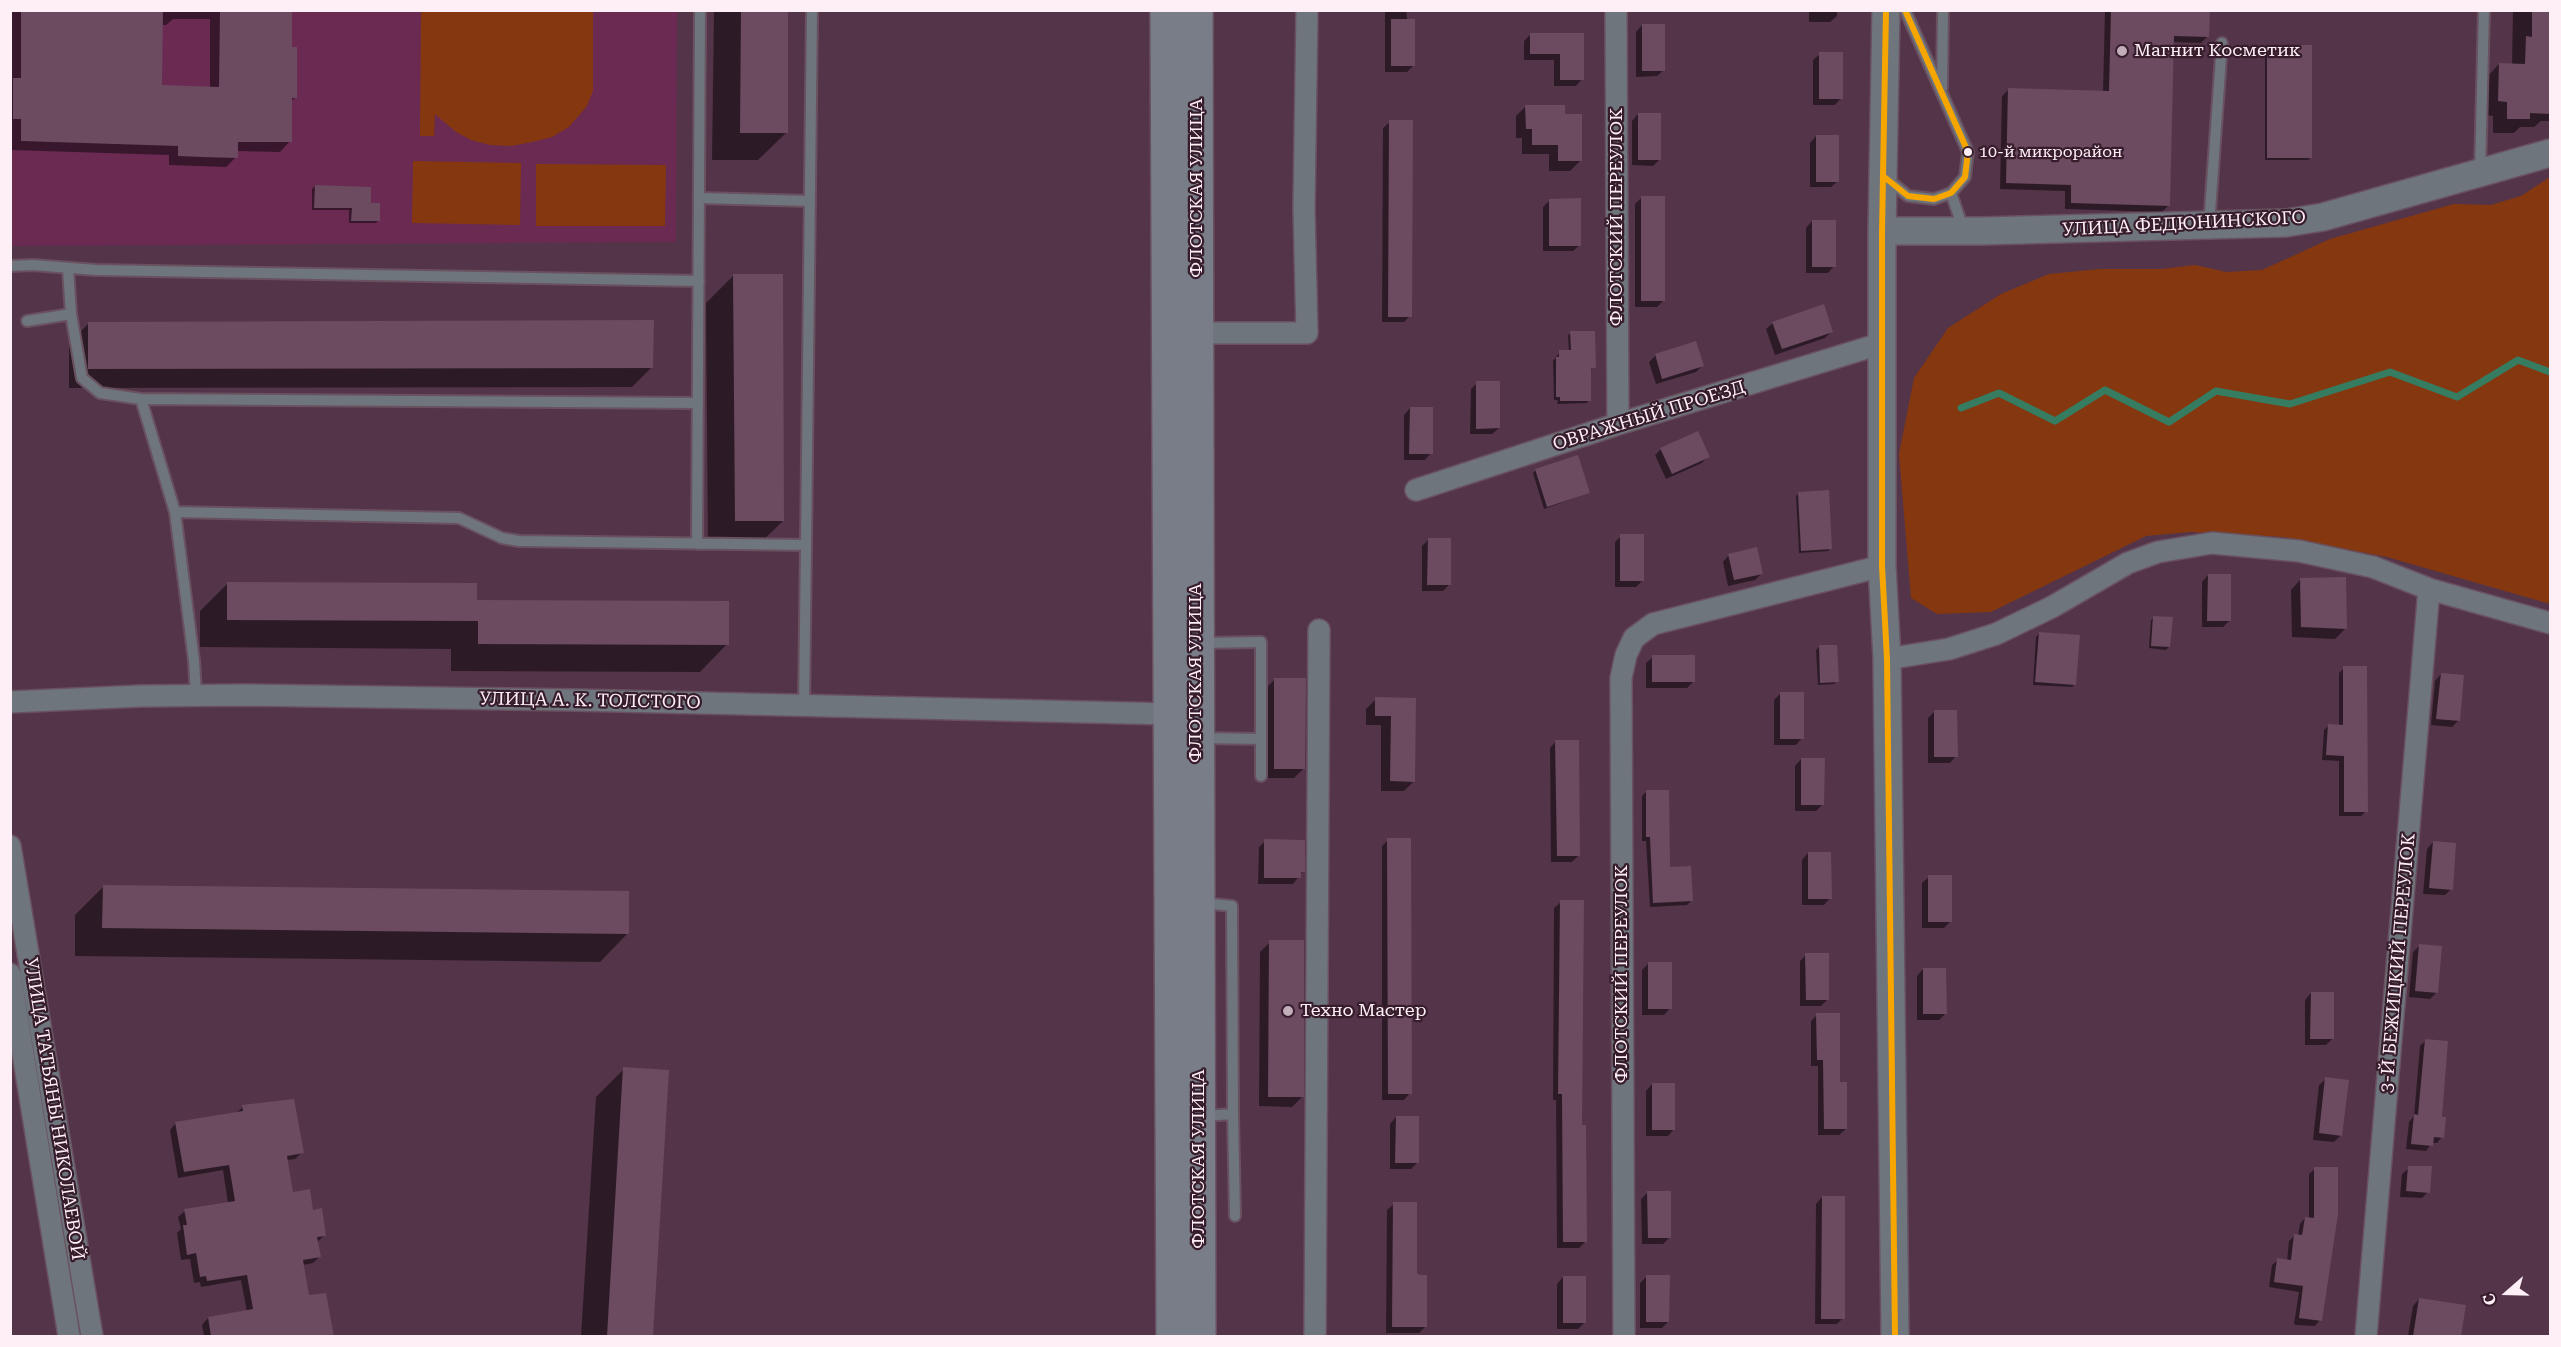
<!DOCTYPE html>
<html>
<head>
<meta charset="utf-8">
<style>
  body { margin:0 }
  #map { position:relative; width:2561px; height:1347px; overflow:hidden; background:#543448; font-family:"Roboto Serif",serif }
  canvas { display:block }
  .frame { position:absolute; inset:0; border:12px solid #feeff7; pointer-events:none }
  .north { position:absolute; left:2477px; top:1263px; width:60px; height:60px; -webkit-text-stroke:4px #371c2c; paint-order:stroke; rotate:250deg; font-size:16px; font-weight:700; line-height:24px; text-align:center; color:#feeff7 }
  .north::after { content:''; display:block; margin:auto; width:21px; height:27px; background:#feeff7; clip-path:polygon(50% 0,100% 100%,50% 72%,0 100%) }
</style>
</head>
<body>
<div id="map">
<canvas width="2561" height="1347"></canvas>
<div class="frame"></div>
<div class="north">С</div>
</div>
<script>
const context = document.querySelector('canvas').getContext('2d');
context.lineJoin = 'round';
function fillPath(path, color) {
  context.fillStyle = color;
  context.fill(path, 'evenodd');
}
function shape(rows) {
  const path = new Path2D();
  for (const r of rows) {
    path.moveTo(r[0], r[1]);
    for (let i = 2; i < r.length; i += 2) path.lineTo(r[i], r[i + 1]);
  }
  return path;
}
function stroke(path, color, width, dash) {
  context.strokeStyle = color;
  context.lineWidth = width;
  context.lineCap = dash ? 'butt' : 'round';
  context.setLineDash(dash || []);
  context.stroke(path);
}
function label(font, color, halo, rows, align = 'center') {
  context.font = font + ' "Roboto Serif",serif';
  context.lineWidth = 4.5;
  context.setLineDash([]);
  context.textBaseline = 'middle';
  context.strokeStyle = halo;
  context.fillStyle = color;
  for (const [text, x, y, turn = 0] of rows) {
    context.save();
    context.translate(x, y);
    context.rotate((+turn || 0) * Math.PI / 180);
    context.textAlign = isNaN(turn) ? turn : align;
    if (halo) context.strokeText(text, 0, 0);
    context.fillText(text, 0, 0);
    context.restore();
  }
}
const built = shape([
  [10,11,677,11,676,242,11,246]
]);
const green = shape([
  [421,11,593,11,593,91,587,106,569,127,552,137,532,142,511,146,490,145,471,140,456,132,435,114,434,136,420,136],
  [413,161,521,163,520,225,412,223],
  [536,164,666,165,665,226,536,226],
  [2550,177,2550,604,2387,557,2283,537,2191,532,2146,536,1991,612,1937,614,1911,598,1899,454,1914,378,1948,328,2001,294,2049,274,2100,269,2162,269,2195,265,2226,272,2262,270,2330,239,2454,204,2491,205,2521,196]
]);
const shadow = shape([
  [12,10,291,10,291,48,296,97,290,102,290,141,280,152,236,151,236,157,226,167,169,165,169,155,11,150],
  [173,19,210,19,210,88,161,87,161,25,166,25],
  [714,10,787,10,786,133,758,160,712,160],
  [1385,10,1406,10,1413,66,1407,72,1385,72],
  [1809,10,1837,10,1837,16,1830,22,1809,22],
  [2105,10,2208,10,2207,37,2201,43,2173,42,2168,206,2162,212,2065,209,2065,191,2000,189,2002,96,2009,89,2103,92],
  [2513,10,2550,10,2550,121,2541,121,2534,127,2520,127,2514,133,2493,133,2493,116,2484,115,2485,79,2499,64,2512,65],
  [1642,25,1664,70,1657,76,1636,77,1636,32],
  [1531,34,1582,34,1582,79,1576,86,1554,86,1554,60,1524,60,1524,41],
  [2268,46,2311,157,2308,160,2265,160,2265,49],
  [1820,54,1841,98,1835,105,1813,105,1813,60],
  [1526,106,1563,116,1580,161,1570,171,1549,171,1549,154,1522,154,1522,138,1516,138,1516,116],
  [1638,114,1660,159,1653,166,1632,165,1632,121],
  [1390,122,1410,316,1404,322,1382,322,1383,128],
  [1816,136,1838,181,1831,187,1810,187,1810,143],
  [315,186,369,205,379,220,376,223,349,223,349,210,312,210,312,189],
  [1642,197,1663,301,1657,307,1635,307,1635,204],
  [1550,200,1580,245,1573,251,1543,251,1543,207],
  [1812,221,1834,266,1828,273,1806,273,1806,228],
  [734,275,783,521,755,548,708,549,706,303],
  [89,323,652,367,632,387,69,388,69,343],
  [1773,323,1831,332,1825,338,1775,355,1766,329],
  [1571,333,1594,367,1589,370,1589,400,1587,403,1557,404,1558,400,1554,400,1553,361,1560,352,1569,352,1568,335],
  [1656,355,1702,366,1696,372,1656,384,1649,362],
  [1477,383,1499,428,1492,434,1470,434,1471,389],
  [1410,408,1431,453,1425,460,1404,460,1404,415],
  [1661,449,1708,456,1702,463,1666,479,1655,455],
  [1536,470,1589,493,1544,509,1533,473],
  [1799,493,1831,548,1828,551,1799,553,1796,496],
  [1621,536,1642,581,1636,587,1615,587,1615,542],
  [1428,540,1449,585,1443,591,1422,591,1422,546],
  [1729,555,1762,573,1755,580,1728,586,1723,562],
  [2208,575,2230,620,2223,627,2202,627,2202,582],
  [2301,579,2345,629,2335,639,2292,637,2291,590],
  [228,583,727,644,700,672,451,671,451,649,200,647,200,611],
  [2154,617,2169,647,2166,650,2149,648,2151,620],
  [2039,634,2075,684,2072,687,2033,685,2036,637],
  [1819,647,1837,681,1834,684,1818,685,1816,650],
  [1653,657,1694,681,1687,688,1646,688,1646,663],
  [2344,668,2366,811,2361,816,2339,816,2339,761,2322,760,2324,730,2329,725,2339,726,2339,673],
  [2441,674,2459,720,2452,727,2431,725,2435,681],
  [1275,679,1304,768,1294,778,1265,778,1265,689],
  [1781,693,1802,738,1796,745,1774,745,1774,700],
  [1376,699,1414,699,1414,781,1404,791,1381,791,1381,725,1366,725,1366,709],
  [1934,712,1956,756,1950,763,1928,763,1928,718],
  [1556,741,1579,855,1572,862,1551,862,1550,748],
  [1801,759,1823,804,1816,811,1795,811,1795,766],
  [1646,792,1668,868,1691,901,1687,905,1650,907,1646,841,1642,841,1642,796],
  [1388,840,1410,1093,1404,1100,1382,1100,1382,846],
  [1265,841,1303,871,1293,884,1258,884,1259,847],
  [2433,842,2451,889,2445,895,2423,894,2427,849],
  [1808,853,1830,898,1824,905,1802,905,1802,860],
  [1929,877,1950,922,1944,928,1922,928,1922,883],
  [103,887,627,934,600,962,75,956,75,915],
  [1561,902,1585,1242,1579,1248,1557,1248,1556,1100,1553,1100,1554,908],
  [1270,942,1302,1097,1292,1107,1259,1106,1260,952],
  [2419,946,2437,992,2430,999,2409,997,2413,952],
  [1806,955,1828,999,1821,1006,1800,1006,1800,961],
  [1649,963,1670,1008,1664,1015,1642,1015,1642,970],
  [1923,969,1945,1014,1939,1020,1917,1020,1917,976],
  [2311,993,2333,1038,2326,1045,2305,1045,2305,1000],
  [1817,1015,1846,1129,1839,1135,1818,1135,1818,1066,1811,1066,1811,1021],
  [2425,1041,2442,1137,2437,1143,2432,1143,2426,1151,2406,1149,2409,1122,2414,1116,2420,1046],
  [624,1069,668,1072,652,1336,581,1336,596,1097],
  [2326,1079,2341,1135,2334,1142,2313,1140,2319,1085],
  [1652,1084,1674,1129,1668,1136,1646,1136,1646,1091],
  [243,1107,302,1152,295,1159,286,1160,291,1194,312,1211,325,1235,317,1242,319,1257,313,1263,303,1265,308,1297,325,1294,332,1336,204,1336,202,1325,208,1318,247,1312,241,1280,201,1287,200,1282,194,1283,190,1259,181,1260,177,1233,181,1229,178,1217,185,1211,228,1203,223,1170,178,1178,170,1130,176,1123,236,1113],
  [1396,1117,1418,1162,1411,1169,1390,1169,1390,1124],
  [2409,1168,2428,1192,2422,1198,2400,1197,2402,1174],
  [2315,1169,2320,1320,2315,1326,2296,1325,2294,1324,2299,1292,2269,1287,2272,1265,2278,1260,2287,1261,2289,1241,2295,1235,2298,1236,2300,1224,2305,1218,2309,1219,2309,1174],
  [1648,1192,1670,1237,1663,1244,1642,1244,1641,1199],
  [1822,1197,1843,1318,1837,1324,1815,1324,1816,1204],
  [1394,1204,1416,1274,1426,1326,1419,1333,1386,1333,1387,1210],
  [1563,1277,1585,1322,1578,1329,1557,1329,1557,1284],
  [1646,1277,1668,1322,1662,1328,1640,1328,1640,1283],
  [2419,1299,2464,1306,2459,1336,2408,1336,2413,1306]
]);
const stream = shape([
  [1961,408,1999,393,2055,421,2105,390,2169,422,2216,391,2290,404,2390,372,2457,397,2518,360,2550,372]
]);
const building = shape([
  [21,10,163,10,162,85,219,87,220,10,292,10,292,47,297,47,297,98,292,98,292,142,238,142,238,158,201,157,178,156,178,146,21,141,21,119,13,119,13,78,21,78],
  [741,10,788,10,788,133,740,133],
  [2111,10,2210,10,2209,37,2174,36,2170,206,2071,203,2071,185,2006,183,2008,88,2109,91],
  [2532,10,2550,10,2550,114,2530,113,2530,119,2507,119,2507,102,2498,101,2499,63,2525,64,2526,36,2532,37],
  [1391,19,1415,19,1415,66,1391,66],
  [1642,24,1665,24,1665,71,1642,71],
  [1530,33,1584,33,1584,80,1560,80,1560,54,1530,54],
  [2267,45,2312,45,2312,158,2267,158],
  [1819,52,1843,52,1843,99,1819,99],
  [1525,105,1565,105,1565,114,1582,114,1582,161,1558,161,1558,145,1532,145,1532,129,1526,129],
  [1638,113,1661,113,1661,160,1638,160],
  [1389,120,1413,120,1412,317,1388,317],
  [1816,135,1839,135,1839,182,1816,182],
  [315,185,371,187,371,203,380,203,380,221,351,221,352,208,314,208],
  [1641,196,1665,196,1665,301,1641,301],
  [1581,198,1581,246,1549,246,1549,199],
  [1812,220,1836,220,1836,267,1812,267],
  [733,274,783,274,784,521,735,521],
  [1824,304,1833,332,1782,349,1772,322],
  [654,320,653,368,88,369,88,322],
  [1570,331,1595,331,1596,368,1591,368,1591,401,1560,401,1560,397,1556,397,1556,357,1559,357,1559,350,1571,350],
  [1696,341,1704,366,1662,379,1655,354],
  [1476,381,1500,381,1500,428,1476,429],
  [1410,407,1433,407,1433,454,1409,454],
  [1698,431,1710,457,1672,474,1660,448],
  [1578,455,1590,493,1547,507,1535,469],
  [1829,490,1832,549,1801,551,1798,492],
  [1620,534,1644,534,1644,581,1620,581],
  [1428,538,1451,538,1451,585,1427,585],
  [1757,547,1763,574,1734,580,1728,554],
  [2208,574,2231,574,2231,621,2207,621],
  [2346,577,2347,629,2301,627,2300,578],
  [227,582,477,583,477,600,729,601,729,645,478,644,478,621,227,620],
  [2153,616,2173,617,2170,647,2151,646],
  [2039,632,2080,635,2076,685,2035,682],
  [1819,645,1837,645,1839,682,1820,683],
  [1652,655,1695,655,1695,682,1652,682],
  [2343,666,2367,666,2368,812,2344,812,2344,756,2326,755,2328,724,2343,725],
  [2441,673,2464,675,2460,721,2436,719],
  [1274,678,1306,678,1305,769,1274,769],
  [1780,692,1804,692,1804,739,1780,739],
  [1375,697,1416,698,1415,782,1390,781,1391,716,1375,716],
  [1934,710,1957,710,1958,757,1934,757],
  [1555,740,1579,740,1580,856,1557,856],
  [1801,758,1825,758,1824,805,1801,805],
  [1646,790,1669,790,1670,867,1691,866,1693,901,1653,903,1650,837,1646,837],
  [1387,838,1411,838,1412,1094,1388,1094],
  [1264,839,1305,840,1305,872,1301,872,1301,878,1264,878],
  [2433,841,2456,843,2453,890,2429,888],
  [1808,852,1831,852,1832,899,1808,899],
  [1928,875,1952,875,1952,922,1928,922],
  [103,885,629,891,629,934,102,928],
  [1560,900,1584,900,1582,1125,1586,1125,1587,1242,1563,1242,1562,1094,1558,1094],
  [1269,940,1304,940,1304,1097,1268,1097],
  [2419,944,2442,946,2438,993,2415,991],
  [1805,953,1829,953,1829,1000,1806,1000],
  [1648,962,1672,962,1672,1009,1648,1009],
  [1923,968,1946,968,1947,1014,1923,1014],
  [2311,992,2334,992,2334,1039,2310,1039],
  [1816,1013,1840,1013,1840,1082,1847,1082,1847,1129,1824,1129,1823,1060,1817,1060],
  [2425,1039,2448,1041,2442,1117,2446,1117,2444,1138,2434,1137,2433,1146,2411,1144,2414,1114,2418,1115],
  [623,1067,669,1070,653,1336,607,1336],
  [2325,1077,2349,1080,2342,1136,2319,1133],
  [1652,1083,1675,1083,1675,1130,1652,1130],
  [294,1099,304,1153,287,1156,293,1192,310,1189,313,1210,322,1208,326,1236,317,1237,321,1257,303,1260,309,1295,326,1293,334,1336,211,1336,208,1317,253,1309,247,1275,207,1281,206,1276,200,1277,196,1253,187,1255,183,1225,187,1225,184,1209,235,1201,229,1165,184,1172,175,1122,243,1111,242,1105],
  [1396,1116,1419,1116,1419,1163,1395,1163],
  [2408,1166,2432,1166,2430,1193,2406,1191],
  [2314,1167,2338,1167,2338,1214,2322,1321,2299,1318,2303,1286,2274,1282,2277,1258,2291,1260,2294,1234,2302,1235,2305,1217,2314,1218],
  [1647,1191,1671,1191,1671,1238,1648,1238],
  [1822,1196,1845,1196,1845,1319,1821,1319],
  [1393,1202,1417,1202,1417,1273,1420,1275,1427,1275,1427,1327,1392,1327],
  [1646,1275,1670,1275,1669,1322,1646,1322],
  [1563,1276,1586,1276,1586,1323,1563,1323],
  [2419,1298,2466,1305,2461,1336,2413,1336]
]);
const service = shape([
  [1942,88,1943,10],
  [2480,172,2484,10],
  [1886,178,1908,196,1934,199,1951,193,1965,177,1968,152,1905,10],
  [1951,193,1964,231],
  [700,198,810,201],
  [2209,226,2222,43],
  [10,266,33,265,96,270,699,281],
  [68,269,71,314,82,378,100,393,141,399,697,403],
  [27,321,71,314],
  [141,399,175,512,194,661,196,695],
  [175,512,459,518,502,538,519,541,806,545,804,705],
  [697,544,700,10],
  [806,545,812,10],
  [1201,643,1261,642,1261,776],
  [1200,738,1261,739],
  [1203,903,1232,906,1233,1114],
  [1202,1116,1233,1114,1235,1216]
]);
const minor = shape([
  [1616,10,1618,424],
  [1198,333,1307,333,1304,209,1307,10],
  [1416,490,1618,424,1883,343],
  [1887,659,1949,649,1996,634,2052,607,2128,563,2158,552,2212,543,2299,551,2373,567,2429,589,2550,623],
  [10,702,141,696,247,695,574,700,1170,714],
  [10,846,92,1336],
  [10,974,69,1336],
  [1315,1336,1319,630],
  [1624,1336,1621,678,1626,655,1634,638,1653,624,1882,566],
  [2366,1336,2429,589]
]);
const tertiary = shape([
  [1886,10,1882,231,1882,566,1887,659,1895,1336],
  [1882,231,1983,231,2286,223,2323,217,2550,153]
]);
const primary = shape([
  [1167,10,1173,1336],
  [1196,10,1199,1336]
]);
const bus1 = shape([
  [1886,10,1882,231,1882,566,1887,659,1895,1336],
  [1883,176,1908,196,1934,199,1951,193,1965,177,1968,152,1905,10]
]);
const markers = [
  [2122,51,6,"#c2aeba"],
  [1968,152,5,"#feeff7"],
  [1288,1011,6,"#c2aeba"]
];
const busNames = [
  ["10-й микрорайон",1979,152]
];
const poiNames = [
  ["Магнит Косметик",2134,51],
  ["Техно Мастер",1300,1011]
];
const streetNames = [
  ["ФЛОТСКАЯ УЛИЦА",1197,188,-90],
  ["ФЛОТСКИЙ ПЕРЕУЛОК",1617,217,-90],
  ["УЛИЦА ФЕДЮНИНСКОГО",2184,224,-3],
  ["ОВРАЖНЫЙ ПРОЕЗД",1649,416,-17],
  ["ФЛОТСКАЯ УЛИЦА",1196,673,-90],
  ["УЛИЦА А. К. ТОЛСТОГО",590,701,1],
  ["3-Й БЕЖИЦКИЙ ПЕРЕУЛОК",2398,963,-85],
  ["ФЛОТСКИЙ ПЕРЕУЛОК",1622,974,-90],
  ["УЛИЦА ТАТЬЯНЫ НИКОЛАЕВОЙ",54,1109,81],
  ["ФЛОТСКАЯ УЛИЦА",1199,1159,-90]
];
fillPath(built, '#6a2a52');
fillPath(green, '#853810');
fillPath(shadow, '#0007');
stroke(stream, '#357c61', 7);
fillPath(building, '#6c4a60');
stroke(service, '#695160', 14);
stroke(minor, '#695160', 24);
stroke(tertiary, '#695160', 30);
stroke(primary, '#695160', 36);
stroke(service, '#6e757c', 10);
stroke(minor, '#6e757c', 21);
stroke(tertiary, '#6e757c', 27);
stroke(primary, '#787d88', 33);
stroke(bus1, '#f7a600', 6);
for (const [x, y, r, color] of markers) {
  const dot = new Path2D();
  dot.arc(x, y, r, 0, 2 * Math.PI);
  context.fillStyle = color;
  context.fill(dot);
  stroke(dot, '#371c2c', 2);
}
label('16px', '#feeff7', '#371c2c', busNames, 'left');
label('18px', '#feeff7', '#371c2c', poiNames, 'left');
label('18px', '#feeff7', '#371c2c', streetNames);
</script>
</body>
</html>
